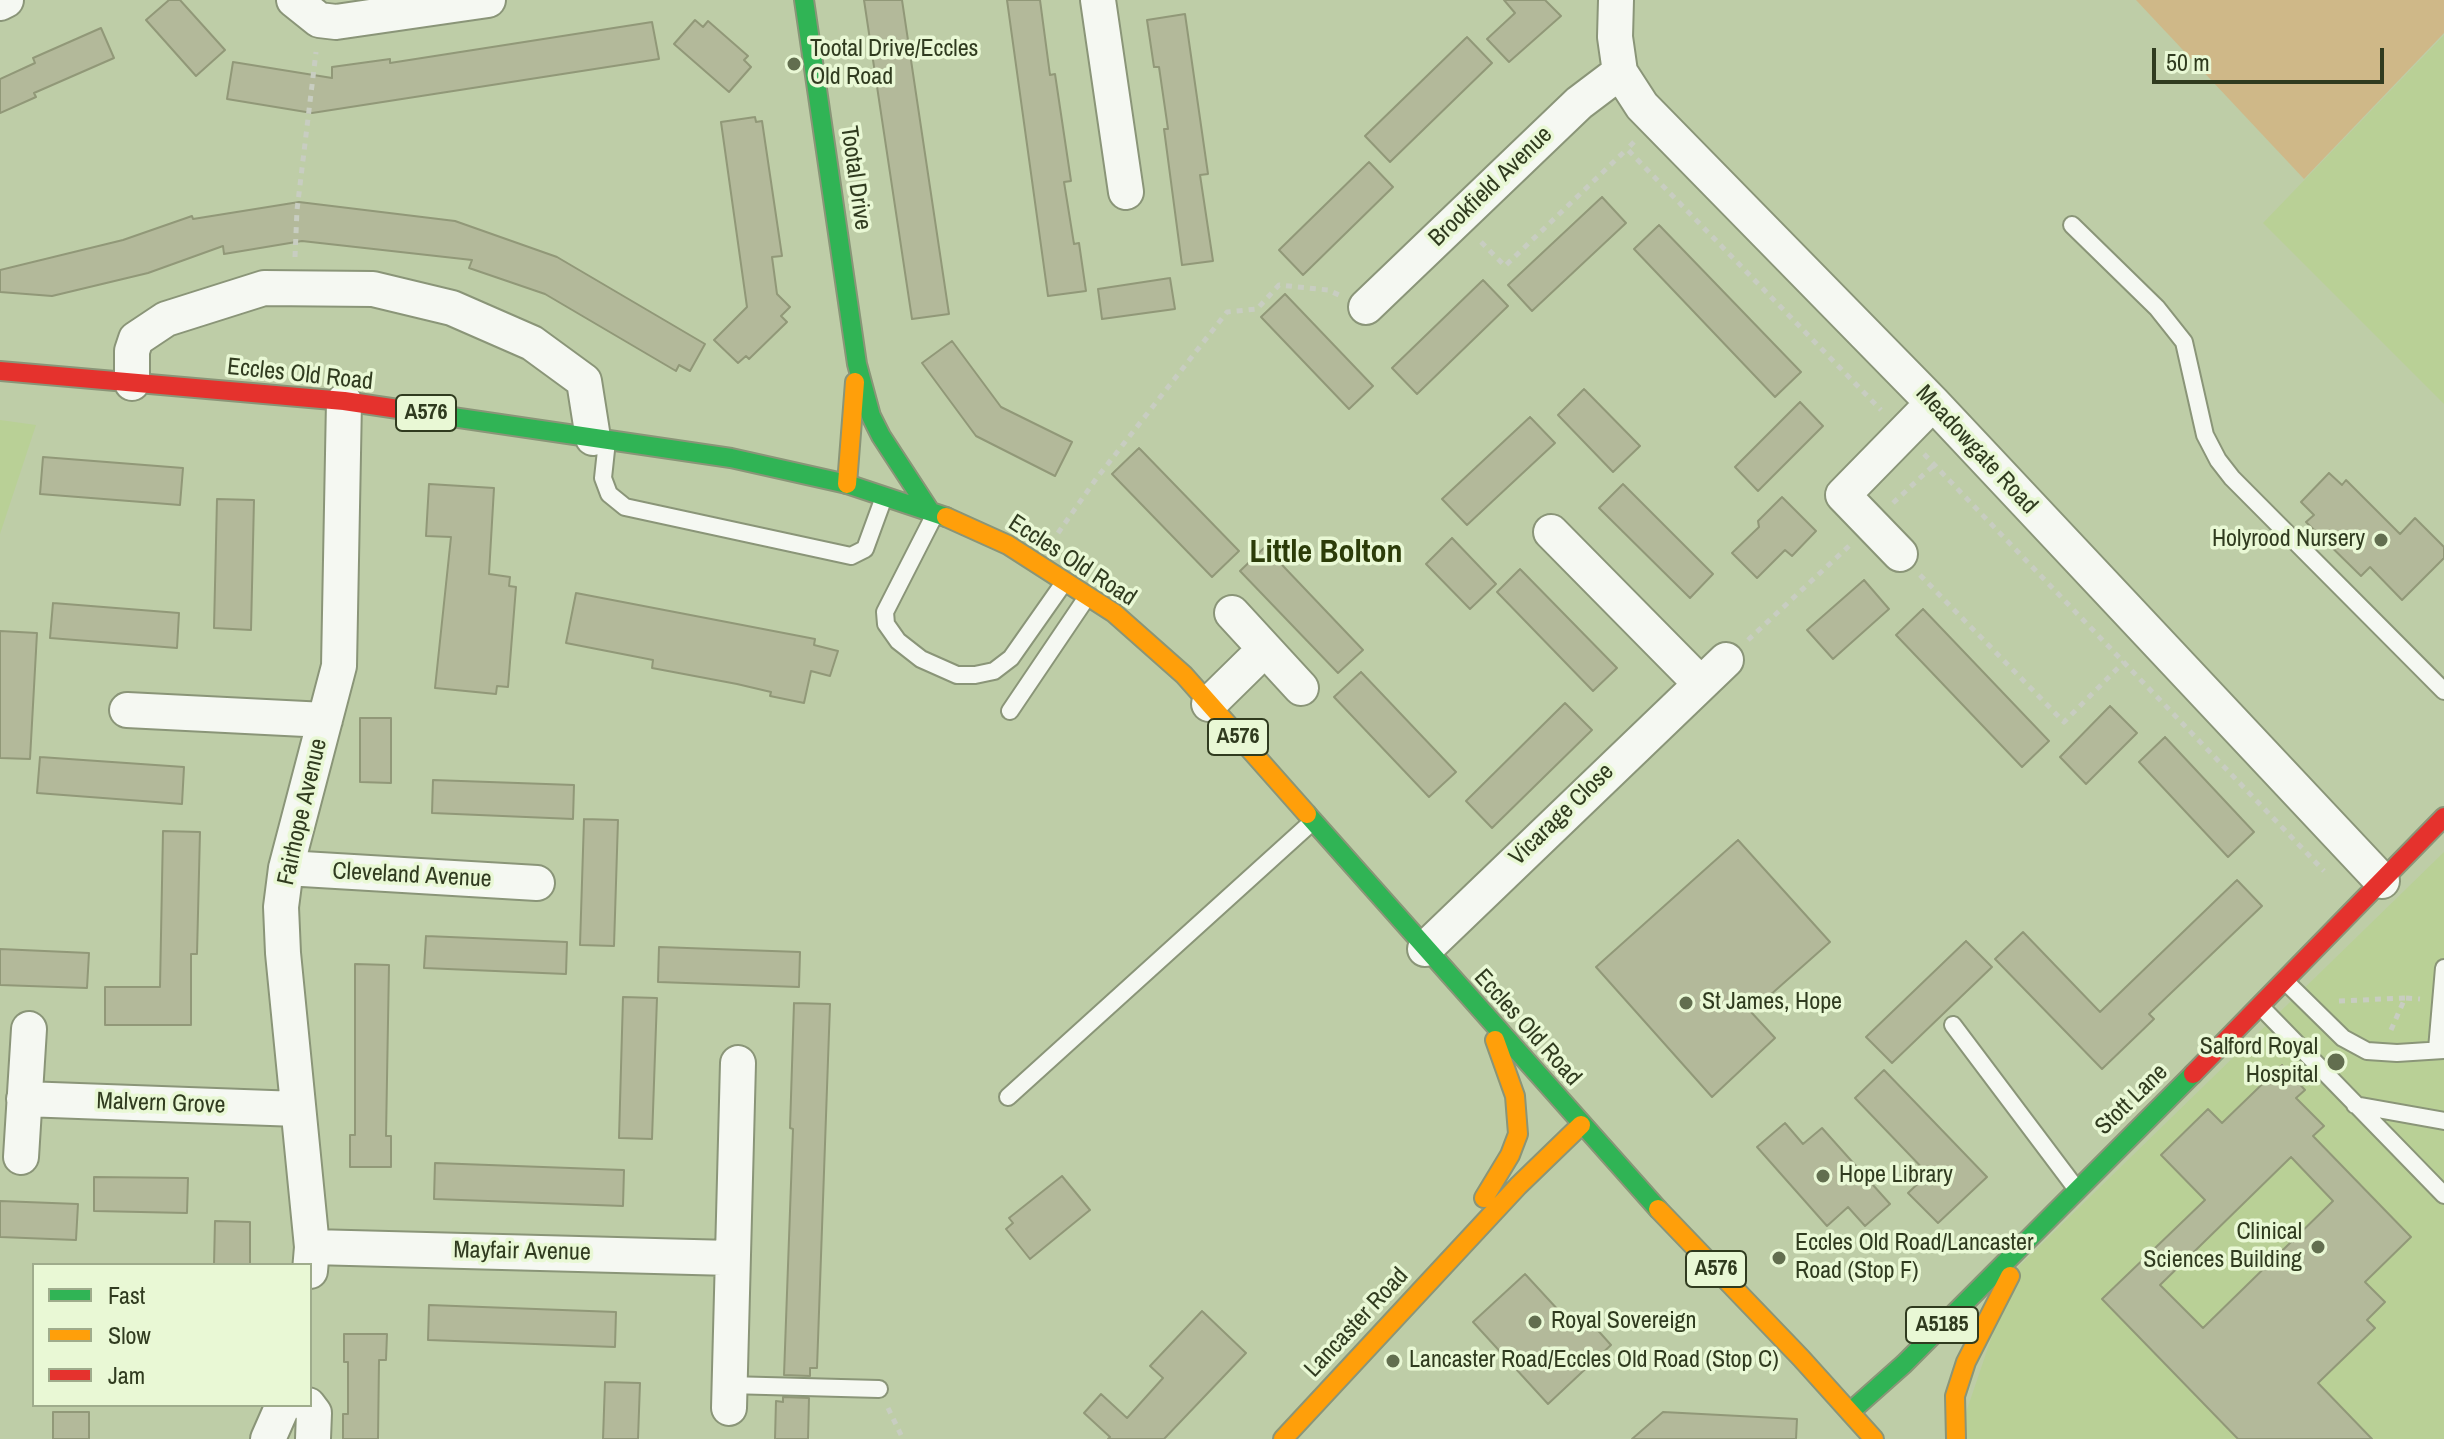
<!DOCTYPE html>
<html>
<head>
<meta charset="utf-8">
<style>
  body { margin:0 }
  #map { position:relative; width:2444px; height:1439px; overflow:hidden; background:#becda7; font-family:"Archivo Narrow",sans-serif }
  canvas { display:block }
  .legend { position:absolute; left:32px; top:1263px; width:280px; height:144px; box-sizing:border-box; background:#e9f8d5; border:2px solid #9fac8c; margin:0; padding:10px 14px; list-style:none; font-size:24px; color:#303b1f }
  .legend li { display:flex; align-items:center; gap:16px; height:40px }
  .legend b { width:40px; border:2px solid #9fac8c }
  .scale { position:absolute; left:2152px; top:48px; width:232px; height:36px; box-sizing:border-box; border:4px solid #303b1f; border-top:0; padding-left:10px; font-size:24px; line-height:28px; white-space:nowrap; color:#303b1f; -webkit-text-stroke:6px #e9f8d5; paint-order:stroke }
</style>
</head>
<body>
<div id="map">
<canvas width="2444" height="1439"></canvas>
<ul class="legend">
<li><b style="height:10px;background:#30b455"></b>Fast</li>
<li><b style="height:10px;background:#ff9f0a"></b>Slow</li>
<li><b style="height:10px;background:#e5322d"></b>Jam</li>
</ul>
<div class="scale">50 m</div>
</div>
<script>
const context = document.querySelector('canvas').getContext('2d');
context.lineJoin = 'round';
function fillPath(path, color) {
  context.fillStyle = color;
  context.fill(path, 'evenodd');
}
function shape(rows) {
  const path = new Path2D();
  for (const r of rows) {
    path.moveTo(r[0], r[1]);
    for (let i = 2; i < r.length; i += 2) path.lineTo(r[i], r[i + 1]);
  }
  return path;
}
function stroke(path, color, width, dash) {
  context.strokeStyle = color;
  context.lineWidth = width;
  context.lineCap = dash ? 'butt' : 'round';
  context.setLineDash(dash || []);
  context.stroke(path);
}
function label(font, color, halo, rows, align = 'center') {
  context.font = font + ' "Archivo Narrow",sans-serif';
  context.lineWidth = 7;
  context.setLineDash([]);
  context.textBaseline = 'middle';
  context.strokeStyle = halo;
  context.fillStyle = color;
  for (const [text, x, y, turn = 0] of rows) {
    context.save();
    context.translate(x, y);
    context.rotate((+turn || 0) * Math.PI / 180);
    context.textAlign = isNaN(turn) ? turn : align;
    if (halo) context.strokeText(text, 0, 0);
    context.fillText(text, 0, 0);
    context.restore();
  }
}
const built = shape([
  [2444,35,2444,404,2263,223],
  [0,420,36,425,0,534],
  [2444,852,2444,1439,1957,1439,2014,1271]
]);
const green = shape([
  [2136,0,2444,0,2444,33,2304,179]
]);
const building = shape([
  [169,0,180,0,225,50,196,76,146,20,169,0],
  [864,0,902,0,949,314,912,319,864,0],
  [1007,0,1040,0,1050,75,1055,74,1071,181,1064,182,1074,244,1079,243,1086,291,1048,296,1007,0],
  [1504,0,1545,0,1561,16,1509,62,1487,39,1515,13,1504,0],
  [1185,14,1208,174,1200,175,1213,261,1182,265,1164,129,1168,129,1159,67,1154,67,1147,20,1185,14],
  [695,20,703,27,708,21,748,56,744,60,751,67,729,92,674,44,695,20],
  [652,22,659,59,312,113,227,99,233,62,332,78,332,67,390,59,390,63,652,22],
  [101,28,114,58,34,93,36,97,0,113,0,79,35,63,33,58,101,28],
  [1467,37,1492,63,1390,162,1365,136,1467,37],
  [755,117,756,122,762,121,782,256,772,257,777,294,790,307,781,316,787,322,749,359,746,356,738,363,714,340,747,307,721,122,755,117],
  [1369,162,1393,187,1303,275,1279,250,1369,162],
  [1602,197,1626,223,1532,311,1508,285,1602,197],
  [299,202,455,221,557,257,705,344,690,371,679,365,676,371,545,294,469,268,472,260,302,241,224,254,223,246,148,273,52,296,0,292,0,270,123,240,192,216,193,219,299,202],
  [1659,225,1801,372,1775,397,1634,249,1659,225],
  [1170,278,1175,309,1102,319,1098,289,1170,278],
  [1483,280,1508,306,1417,394,1392,368,1483,280],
  [1285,294,1373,386,1349,409,1261,317,1285,294],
  [952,341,1001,407,1072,442,1055,476,976,436,922,363,952,341],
  [1584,389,1640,446,1613,472,1558,415,1584,389],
  [1800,402,1823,426,1758,491,1735,467,1800,402],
  [1530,417,1555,443,1467,525,1442,499,1530,417],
  [1139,448,1239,551,1212,577,1112,474,1139,448],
  [43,457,183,468,180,505,40,494,43,457],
  [2329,473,2342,485,2346,480,2400,534,2415,518,2444,547,2444,558,2402,600,2370,567,2361,576,2306,522,2314,515,2301,502,2329,473],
  [429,484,494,488,489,574,510,577,509,586,516,587,508,687,497,686,496,694,435,688,451,537,426,536,429,484],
  [1623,484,1713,574,1690,598,1599,508,1623,484],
  [1782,497,1816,531,1792,556,1785,550,1757,578,1732,553,1759,527,1758,521,1782,497],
  [217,499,254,500,251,630,214,628,217,499],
  [1452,538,1496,584,1470,609,1426,564,1452,538],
  [1265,547,1363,650,1338,673,1240,571,1265,547],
  [1520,569,1617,668,1593,691,1497,592,1520,569],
  [1864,580,1889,609,1833,659,1807,630,1864,580],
  [576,593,815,639,814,645,838,651,830,676,811,671,804,703,770,696,771,692,737,684,652,668,653,660,566,643,576,593],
  [53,603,179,613,177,648,50,638,53,603],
  [1923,609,2049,741,2022,767,1896,635,1923,609],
  [0,631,37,633,30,759,0,758,0,631],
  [1361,672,1456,772,1429,797,1334,697,1361,672],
  [1565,703,1592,730,1492,828,1466,801,1565,703],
  [2110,706,2137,733,2086,784,2060,757,2110,706],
  [360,718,391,718,391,783,360,782,360,718],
  [2165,737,2254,832,2228,857,2139,762,2165,737],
  [40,757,184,767,182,804,37,793,40,757],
  [433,780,574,785,573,819,432,813,433,780],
  [584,819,618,820,614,946,580,945,584,819],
  [163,831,200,832,197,954,191,954,191,1025,105,1025,105,987,160,987,163,831],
  [1738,840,1830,942,1751,1012,1775,1038,1712,1097,1596,967,1738,840],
  [2237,880,2262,906,2149,1014,2154,1019,2102,1069,1995,959,2023,932,2100,1012,2237,880],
  [426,936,567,942,566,974,424,968,426,936],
  [1966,941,1992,967,1892,1063,1866,1037,1966,941],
  [659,947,800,952,799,987,658,982,659,947],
  [0,949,89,953,87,988,0,985,0,949],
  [355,964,389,965,386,1136,391,1136,391,1167,350,1167,350,1135,355,1135,355,964],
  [623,997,657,998,652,1139,619,1138,623,997],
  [794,1003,830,1004,817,1368,810,1368,810,1376,784,1375,793,1129,790,1128,794,1003],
  [2282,1065,2305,1090,2296,1098,2324,1126,2313,1136,2411,1237,2365,1282,2385,1302,2367,1320,2375,1328,2318,1383,2372,1439,2238,1439,2102,1299,2205,1200,2161,1155,2208,1109,2222,1123,2282,1065],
  [2291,1157,2333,1201,2203,1328,2160,1285,2291,1157],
  [1884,1070,1987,1177,1938,1223,1908,1193,1928,1174,1855,1098,1884,1070],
  [1785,1123,1803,1144,1822,1128,1890,1204,1865,1226,1848,1207,1827,1226,1757,1147,1785,1123],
  [435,1163,624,1170,623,1206,434,1199,435,1163],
  [1062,1176,1090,1210,1030,1259,1006,1229,1013,1223,1009,1218,1062,1176],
  [94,1177,188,1178,187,1213,94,1211,94,1177],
  [0,1201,78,1204,76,1240,0,1237,0,1201],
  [215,1221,250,1222,250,1265,214,1265,215,1221],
  [1525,1274,1572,1325,1584,1315,1611,1345,1548,1404,1473,1322,1525,1274],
  [429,1305,616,1312,615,1347,428,1340,429,1305],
  [1202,1311,1246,1353,1164,1439,1108,1439,1110,1437,1084,1413,1101,1394,1127,1418,1163,1378,1150,1366,1202,1311],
  [344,1334,387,1334,386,1360,379,1360,378,1439,343,1439,343,1414,348,1414,348,1362,344,1362,344,1334],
  [605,1382,640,1383,638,1439,603,1439,605,1382],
  [783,1397,809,1398,808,1439,775,1439,776,1401,783,1402,783,1397],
  [53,1412,89,1412,89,1439,53,1439,53,1412],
  [1663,1412,1797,1419,1796,1439,1632,1439,1663,1412]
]);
const path = shape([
  [1634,142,1627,149,1881,410],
  [1481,242,1505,266,1627,149],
  [295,257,297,210,316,52],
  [1924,454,2324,871],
  [1893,503,1934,465],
  [1058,533,1096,479,1227,312,1257,309,1279,285,1328,290,1339,295],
  [1920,575,2064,722,2124,662],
  [1748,640,1849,546],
  [2339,1001,2405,998],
  [2391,1030,2405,998,2420,999],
  [888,1408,903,1439]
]);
const lane = shape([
  [2072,225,2157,308,2184,342,2205,435,2218,460,2232,478,2444,691],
  [607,441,603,478,609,494,625,507,851,556,865,549,884,497],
  [935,514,885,612,886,624,898,641,921,659,957,675,975,675,994,671,1011,658,1063,584],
  [1010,711,1087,597],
  [2287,983,2343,1038,2367,1051,2397,1053,2444,1050],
  [2262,1008,2444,1195],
  [1953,1025,2075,1187],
  [2437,1049,2444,968],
  [1008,1097,1312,822],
  [2355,1105,2444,1121],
  [728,1385,879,1389]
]);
const street = shape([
  [294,0,319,20,336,22,488,0],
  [1098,0,1126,192],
  [1616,0,1615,37,1620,72,1642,106,1933,403,2382,881],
  [0,3,6,0],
  [1366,307,1579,103,1620,72],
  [132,383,132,351,136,339,166,319,264,288,373,289,452,308,532,343,584,381,593,438],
  [1551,532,1700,683],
  [1900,554,1843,495,1933,403],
  [1232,613,1301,688],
  [1209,704,1265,649],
  [127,710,325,720],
  [286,868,537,883],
  [1425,949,1726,660],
  [24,1099,298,1109],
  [21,1157,29,1029],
  [312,1247,731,1258],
  [310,1271,312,1247,283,953,281,907,286,868,339,666,344,401],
  [308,1405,314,1413,313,1439],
  [729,1408,738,1063],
  [268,1439,283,1405]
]);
const fast = shape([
  [804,0,857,364,871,416,881,436,930,511],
  [432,414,731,458,847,484,946,517],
  [1307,814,1658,1209],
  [1850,1412,1904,1364,2193,1074]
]);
const slow = shape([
  [847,484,855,382],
  [946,517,1008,545,1114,613,1184,675,1307,814],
  [1484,1198,1510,1155,1518,1134,1515,1096,1495,1040],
  [1658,1209,1801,1358,1874,1439],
  [1283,1439,1518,1186,1581,1125],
  [1956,1439,1955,1396,1966,1362,2010,1276]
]);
const jam = shape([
  [0,371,344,401,432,414],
  [2193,1074,2444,817]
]);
const markers = [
  [794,64,8,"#626e4f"],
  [2381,540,8,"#626e4f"],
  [1686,1003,8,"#626e4f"],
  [2336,1062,10,"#626e4f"],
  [1823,1176,8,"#626e4f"],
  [2318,1247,8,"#626e4f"],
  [1779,1258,8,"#626e4f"],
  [1535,1322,8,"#626e4f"],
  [1393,1361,8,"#626e4f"]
];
const shields = [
  [426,413,60],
  [1238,737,60],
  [1716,1269,60],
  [1942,1325,72]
];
const shieldNames = [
  ["A576",426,413],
  ["A576",1238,737],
  ["A576",1716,1269],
  ["A5185",1942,1325]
];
const poiNames = [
  ["Tootal Drive/Eccles",810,50],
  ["Old Road",810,78],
  ["Holyrood Nursery",2365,540,"right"],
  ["St James, Hope",1702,1003],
  ["Salford Royal",2318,1048,"right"],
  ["Hospital",2318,1076,"right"],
  ["Hope Library",1839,1176],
  ["Clinical",2302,1233,"right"],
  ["Sciences Building",2302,1261,"right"],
  ["Eccles Old Road/Lancaster",1795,1244],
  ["Road (Stop F)",1795,1272],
  ["Royal Sovereign",1551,1322],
  ["Lancaster Road/Eccles Old Road (Stop C)",1409,1361]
];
const streetNames = [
  ["Tootal Drive",855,178,82],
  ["Brookfield Avenue",1491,187,-44],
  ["Eccles Old Road",300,375,6],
  ["Meadowgate Road",1976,450,47],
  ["Eccles Old Road",1072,561,33],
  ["Fairhope Avenue",303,812,-77],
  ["Vicarage Close",1562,815,-44],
  ["Cleveland Avenue",412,876,3],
  ["Eccles Old Road",1527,1028,48],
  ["Stott Lane",2132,1100,-44],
  ["Malvern Grove",161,1104,2],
  ["Mayfair Avenue",522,1252,1],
  ["Lancaster Road",1357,1323,-47]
];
const districtNames = [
  ["Little Bolton",1326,553]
];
fillPath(built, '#b9d096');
fillPath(green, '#cfb888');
fillPath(building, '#b3b99a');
stroke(building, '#919878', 2);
stroke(lane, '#8a9578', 20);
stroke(street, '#8a9578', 38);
stroke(fast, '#8a9578', 22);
stroke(slow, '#8a9578', 22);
stroke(jam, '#8a9578', 22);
stroke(path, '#c8cdc1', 5, [6, 6]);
stroke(lane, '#f5f8f2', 16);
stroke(street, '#f5f8f2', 34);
stroke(fast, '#30b455', 18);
stroke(slow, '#ff9f0a', 18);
stroke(jam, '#e5322d', 18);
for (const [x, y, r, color] of markers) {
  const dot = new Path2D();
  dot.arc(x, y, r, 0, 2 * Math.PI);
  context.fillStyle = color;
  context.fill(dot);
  stroke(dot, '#e9f8d5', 3);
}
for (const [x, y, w] of shields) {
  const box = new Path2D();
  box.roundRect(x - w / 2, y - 18, w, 36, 6);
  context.fillStyle = '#e9f8d5';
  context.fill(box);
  stroke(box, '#303b1f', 2);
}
label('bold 22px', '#303b1f', null, shieldNames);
label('24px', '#303b1f', '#e9f8d5', poiNames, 'left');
label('24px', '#303b1f', '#e9f8d5', streetNames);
label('bold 32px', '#2c3c09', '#e9f8d5', districtNames);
</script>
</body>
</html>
